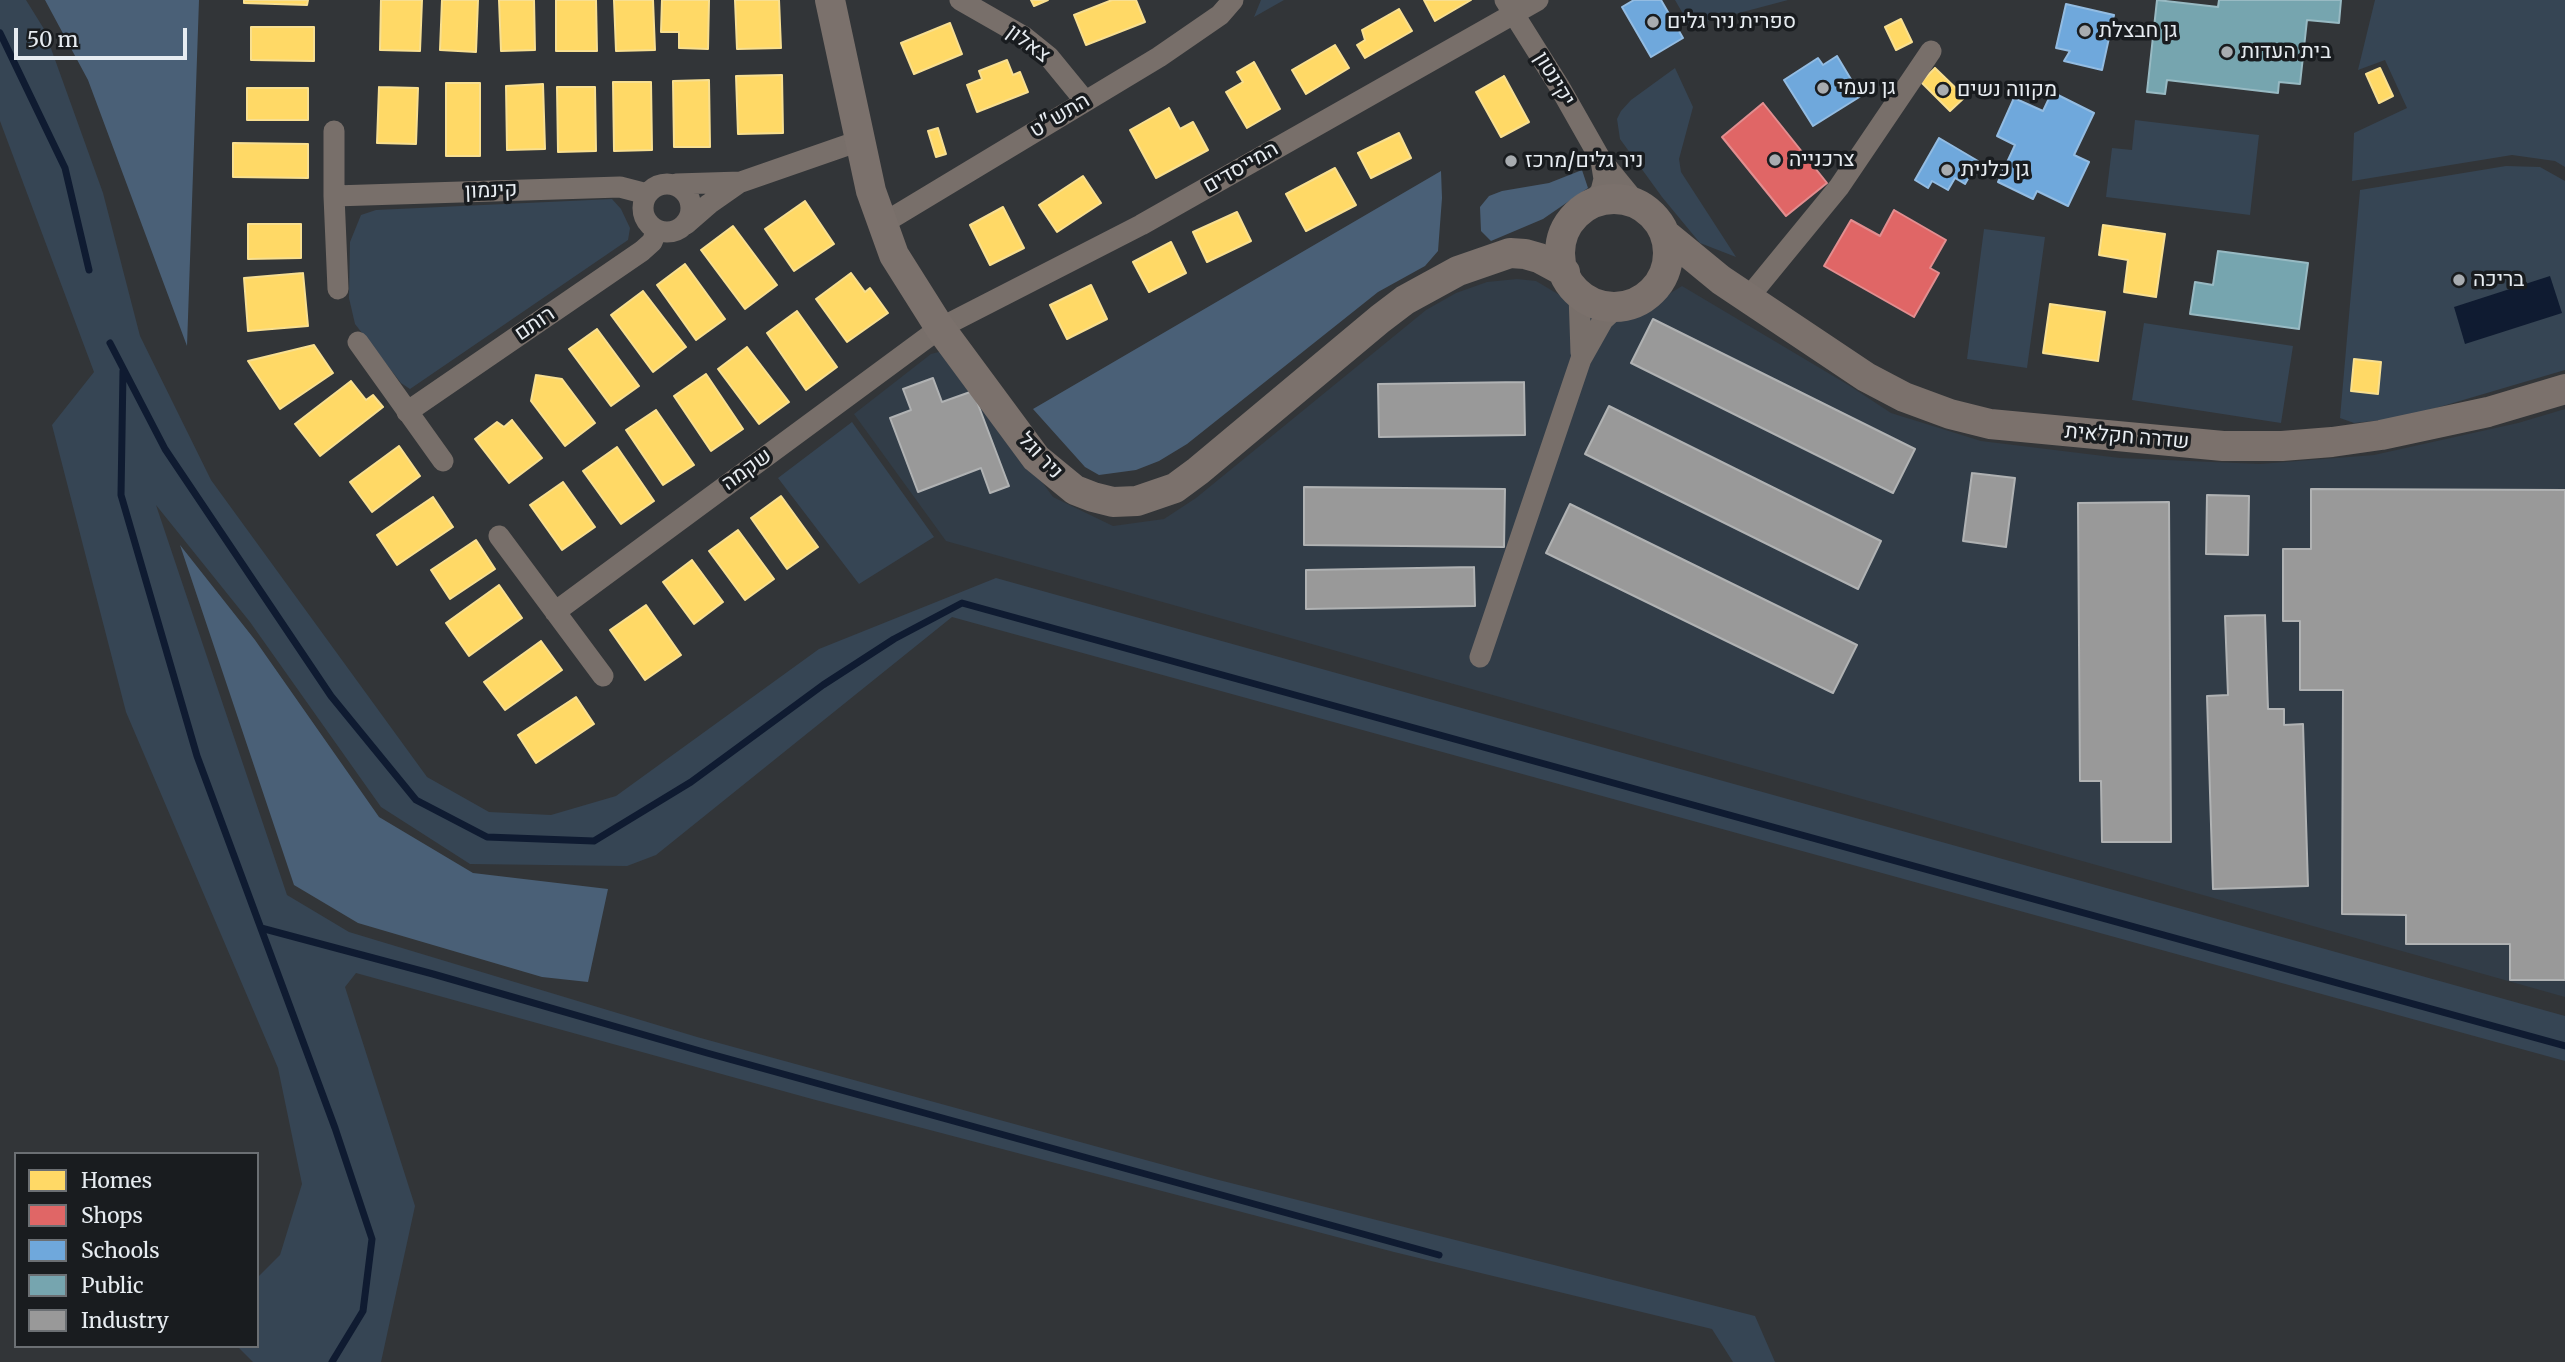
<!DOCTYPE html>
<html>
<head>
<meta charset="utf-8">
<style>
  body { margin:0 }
  #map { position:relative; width:2565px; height:1362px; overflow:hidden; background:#323538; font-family:Merriweather,serif }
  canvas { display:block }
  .legend { position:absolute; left:14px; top:1152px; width:245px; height:196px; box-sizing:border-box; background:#191c1f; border:2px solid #6b6f73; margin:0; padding:9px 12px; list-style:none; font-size:21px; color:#e7ecf1 }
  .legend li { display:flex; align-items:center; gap:14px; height:35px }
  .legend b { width:35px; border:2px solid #6b6f73 }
  .scale { position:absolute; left:14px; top:28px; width:173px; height:32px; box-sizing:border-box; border:4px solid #e7ecf1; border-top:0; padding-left:9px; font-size:21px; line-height:24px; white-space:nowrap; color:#e7ecf1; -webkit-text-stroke:5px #191c1f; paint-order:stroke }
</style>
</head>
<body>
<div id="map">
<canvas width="2565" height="1362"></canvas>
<ul class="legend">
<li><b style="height:19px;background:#ffd966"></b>Homes</li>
<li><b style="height:19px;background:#e06666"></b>Shops</li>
<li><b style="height:19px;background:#6fa8dc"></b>Schools</li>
<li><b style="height:19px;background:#76a5af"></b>Public</li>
<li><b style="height:19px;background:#999"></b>Industry</li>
</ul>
<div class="scale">50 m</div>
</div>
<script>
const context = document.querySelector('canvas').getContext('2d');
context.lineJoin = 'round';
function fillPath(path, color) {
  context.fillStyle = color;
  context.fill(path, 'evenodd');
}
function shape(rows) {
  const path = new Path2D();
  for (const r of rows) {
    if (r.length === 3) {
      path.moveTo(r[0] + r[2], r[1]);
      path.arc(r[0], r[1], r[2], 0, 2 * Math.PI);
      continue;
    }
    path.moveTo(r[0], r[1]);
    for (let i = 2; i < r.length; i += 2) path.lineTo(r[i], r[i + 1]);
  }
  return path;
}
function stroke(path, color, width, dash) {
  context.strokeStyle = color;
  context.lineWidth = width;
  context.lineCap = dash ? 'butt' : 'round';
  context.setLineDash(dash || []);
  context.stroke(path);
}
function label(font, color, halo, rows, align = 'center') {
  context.font = font + ' Merriweather,Heebo,serif';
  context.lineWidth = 7;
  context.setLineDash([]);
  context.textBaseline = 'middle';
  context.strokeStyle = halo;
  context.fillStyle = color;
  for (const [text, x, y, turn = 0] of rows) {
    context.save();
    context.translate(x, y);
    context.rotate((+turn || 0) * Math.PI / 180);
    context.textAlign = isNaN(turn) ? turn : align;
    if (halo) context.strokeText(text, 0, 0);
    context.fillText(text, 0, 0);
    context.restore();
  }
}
const built = shape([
  [1517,279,1536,281,1590,313,1619,320,1641,311,1682,286,1850,386,1891,413,1981,441,2120,458,2260,464,2374,455,2518,423,2565,409,2565,997,946,541,854,414,931,354,946,350,1053,497,1113,526,1164,519,1196,498,1426,310,1456,293,1487,282]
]);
const green = shape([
  [0,0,26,0,44,29,103,193,140,336,211,480,427,777,489,812,551,815,616,796,819,649,996,578,2565,1016,2565,1061,952,617,656,855,627,866,470,864,381,807,250,622,156,505,287,895,349,932,697,1037,1215,1179,1755,1316,1775,1362,1733,1362,1712,1329,1394,1252,812,1099,356,973,345,987,415,1206,381,1362,253,1362,237,1346,257,1346,257,1278,280,1255,302,1184,278,1068,126,712,52,425,94,372,0,121],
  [1261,0,1284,0,1254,17],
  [1675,0,1788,0,1690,26],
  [2375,0,2565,0,2565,167,2555,161,2512,155,2352,181,2354,133,2407,108,2385,60,2358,70],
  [1675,68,1693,107,1679,159,1681,172,1736,257,1700,243,1662,197,1620,139,1617,119,1621,111,1631,100],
  [2135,120,2259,135,2250,215,2106,197,2112,148,2132,150],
  [2506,166,2540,167,2565,181,2565,370,2402,418,2354,423,2340,418,2360,190],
  [612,199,621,209,630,228,628,240,410,389,401,383,355,324,349,298,350,242,361,215,376,210],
  [1984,229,2045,237,2027,368,1967,359],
  [2144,323,2293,346,2281,423,2132,400],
  [852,422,934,537,859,584,778,478]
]);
const forest = shape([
  [45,0,199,0,187,346,88,80],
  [1582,170,1588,188,1543,219,1491,241,1481,231,1480,207,1489,196,1502,191,1549,183],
  [1441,171,1442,198,1438,251,1425,266,1378,292,1187,444,1159,461,1136,470,1099,475,1085,467,1033,409],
  [180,545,255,640,379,817,473,873,608,889,588,982,542,977,358,923,294,885]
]);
const water = shape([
  [2550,276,2562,313,2465,344,2454,307]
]);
const homes = shape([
  [244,0,308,0,307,5,244,3,244,0],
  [381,0,422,0,420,51,380,50,381,0],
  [442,0,478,0,476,52,440,50,442,0],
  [499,0,534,0,535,50,501,51,499,0],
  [556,0,596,0,597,51,556,51,556,0],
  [614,0,653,0,655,50,616,51,614,0],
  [662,0,709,0,708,49,679,48,679,32,661,32,662,0],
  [735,0,779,0,781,48,737,49,735,0],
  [1031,0,1048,0,1034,6,1031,0],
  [1112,0,1136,0,1145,22,1086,45,1074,15,1112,0],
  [1424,0,1471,0,1435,21,1424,0],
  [1399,9,1412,31,1365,58,1357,45,1365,40,1362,30,1399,9],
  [1901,19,1912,42,1896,50,1885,27,1901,19],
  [950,23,962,54,914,74,901,43,950,23],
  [251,27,314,27,314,61,251,60,251,27],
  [1335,45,1349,68,1306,94,1292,70,1335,45],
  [1007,60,1013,75,1020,72,1028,92,977,112,967,85,982,79,979,71,1007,60],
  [1254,62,1280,109,1247,128,1226,92,1243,82,1237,72,1254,62],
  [1935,68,1965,97,1950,111,1921,82,1935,68],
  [2380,68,2393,96,2379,103,2366,74,2380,68],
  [782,75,783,133,738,134,736,76,782,75],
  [1504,76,1529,122,1501,137,1476,92,1504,76],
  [709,80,710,147,674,147,673,81,709,80],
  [613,82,651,82,652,150,614,151,613,82],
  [446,83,480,83,480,156,446,156,446,83],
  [543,84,545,149,507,150,506,86,543,84],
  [379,87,418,88,416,144,377,143,379,87],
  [557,87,595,87,596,151,558,152,557,87],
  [247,88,308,88,308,120,247,120,247,88],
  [1169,108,1180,129,1193,122,1208,150,1156,178,1130,130,1169,108],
  [938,128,946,154,936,157,928,131,938,128],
  [1399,133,1411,158,1371,178,1358,153,1399,133],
  [233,143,308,144,308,178,233,177,233,143],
  [1335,168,1356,205,1306,231,1286,194,1335,168],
  [1083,176,1101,203,1057,232,1039,205,1083,176],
  [805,201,834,244,794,271,765,229,805,201],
  [1003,207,1024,248,990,265,970,225,1003,207],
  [1237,212,1251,241,1207,262,1193,232,1237,212],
  [248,224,301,224,301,258,248,259,248,224],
  [2103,225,2165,234,2156,297,2124,292,2128,260,2099,255,2103,225],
  [733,226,777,285,745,309,701,250,733,226],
  [1171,242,1186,273,1149,292,1133,262,1171,242],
  [685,264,725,319,696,340,657,285,685,264],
  [303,273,308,326,248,331,244,278,303,273],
  [851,273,865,292,870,288,888,313,847,342,816,299,851,273],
  [1091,285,1107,319,1067,339,1050,305,1091,285],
  [643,291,686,347,653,372,611,315,643,291],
  [2050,304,2105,312,2098,361,2043,353,2050,304],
  [797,311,837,367,806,390,767,333,797,311],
  [597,329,639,386,611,406,569,349,597,329],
  [314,345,333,373,280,409,248,361,314,345],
  [747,347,789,402,759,424,718,369,747,347],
  [2354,359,2381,362,2378,394,2351,391,2354,359],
  [706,374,743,429,711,451,674,396,706,374],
  [536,375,562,379,595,423,565,446,531,401,536,375],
  [351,381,366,400,373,395,383,407,320,456,295,424,351,381],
  [656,410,694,465,663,485,626,430,656,410],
  [512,420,542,458,509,483,475,439,497,422,504,427,512,420],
  [399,446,420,476,372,512,350,482,399,446],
  [617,447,654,501,621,524,583,471,617,447],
  [563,482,595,527,562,550,530,505,563,482],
  [781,496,818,547,787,569,751,518,781,496],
  [433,497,453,527,397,565,377,535,433,497],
  [738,530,774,579,745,600,709,551,738,530],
  [476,540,495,569,450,599,431,570,476,540],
  [692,560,723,602,694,624,663,582,692,560],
  [499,585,522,618,469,656,446,623,499,585],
  [646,605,681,655,645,680,610,630,646,605],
  [541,641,562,670,505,710,484,682,541,641],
  [576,697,594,724,536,763,518,735,576,697]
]);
const shops = shape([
  [1763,103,1827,183,1786,216,1722,137,1763,103],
  [1894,210,1946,240,1930,268,1939,273,1914,317,1824,266,1851,220,1880,236,1894,210]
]);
const schools = shape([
  [1634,0,1661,0,1683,38,1651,57,1622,7,1634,0],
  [2066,4,2114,15,2102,70,2064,61,2070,51,2056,48,2066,4],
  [1837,56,1861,96,1813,126,1784,80,1818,58,1823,65,1837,56],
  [2052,92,2094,113,2074,155,2089,162,2068,206,2037,191,2033,199,1998,182,2015,145,1997,136,2014,98,2043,111,2052,92],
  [1939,138,1978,161,1965,184,1955,178,1948,190,1932,181,1928,188,1915,180,1939,138]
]);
const public = shape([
  [2157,0,2218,7,2219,0,2341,0,2339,23,2307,20,2300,84,2279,82,2278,93,2167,80,2165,94,2147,92,2157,0],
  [2218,251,2308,263,2299,329,2190,314,2195,282,2213,285,2218,251]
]);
const industry = shape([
  [1653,319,1915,449,1893,493,1631,363,1653,319],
  [933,378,942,402,973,391,1009,486,990,493,981,468,918,492,890,418,911,410,903,389,933,378],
  [1524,382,1525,435,1379,437,1378,384,1524,382],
  [1609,406,1881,541,1858,589,1585,454,1609,406],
  [1972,473,2015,478,2006,547,1963,541,1972,473],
  [1304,487,1505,489,1504,547,1304,545,1304,487],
  [2311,489,2565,490,2565,980,2510,980,2510,944,2406,944,2406,915,2342,914,2343,690,2300,690,2300,621,2283,621,2283,549,2311,549,2311,489],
  [2207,495,2249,496,2248,555,2206,554,2207,495],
  [2169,502,2171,842,2102,842,2101,781,2080,781,2078,503,2169,502],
  [1570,504,1857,645,1833,693,1546,553,1570,504],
  [1474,567,1475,606,1306,609,1306,570,1474,567],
  [2265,615,2268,709,2284,709,2284,725,2303,724,2308,886,2213,889,2207,696,2228,695,2225,616,2265,615]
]);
const stream = shape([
  [0,33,65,168,89,270],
  [110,343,165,449,331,696,416,800,487,837,594,841,691,782,823,685,894,639,962,603,2565,1046],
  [123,371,121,495,197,756,335,1128,372,1239,363,1311,332,1362],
  [261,928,433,974,707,1053,1439,1255]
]);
const street = shape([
  [960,0,1023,36,1049,57,1085,101],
  [1505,0,1559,86,1601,160,1637,204],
  [334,131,334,196,338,289],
  [667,208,24],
  [676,184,741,182,859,141],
  [334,196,620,187,647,194],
  [1591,204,1601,191,1604,179,1601,160],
  [686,224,709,204,739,183],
  [882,224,1159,57,1220,15,1233,0],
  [1579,294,1581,353],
  [1748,298,1839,187,1931,51],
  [358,342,443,461],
  [407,412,642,251,652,242,657,230],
  [499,536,603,676],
  [555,612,940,328,1141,225,1538,0],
  [1480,657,1581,359,1603,320,1618,306]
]);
const secondary = shape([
  [830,0,871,191,894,255,940,328,1036,458,1075,490,1093,497,1113,502,1137,501,1175,488,1198,471,1380,319,1405,300,1458,271,1510,253,1525,254,1539,258,1565,272],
  [1614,253,54],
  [1665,234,1721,280,1866,377,1904,397,1950,414,1990,424,2223,446,2282,446,2332,442,2381,435,2488,412,2565,389]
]);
const markers = [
  [1653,22,7,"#a8acb0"],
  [2085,31,7,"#a8acb0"],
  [2227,52,7,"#a8acb0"],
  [1823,88,7,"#a8acb0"],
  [1943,90,7,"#a8acb0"],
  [1775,160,7,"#a8acb0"],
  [1511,161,7,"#a8acb0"],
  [1947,170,7,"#a8acb0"],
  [2459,280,7,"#a8acb0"]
];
const poiNames = [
  ["ספרית ניר גלים",1667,22],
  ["גן חבצלת",2099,31],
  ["בית העדות",2241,52],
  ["גן נעמי",1837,88],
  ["מקווה נשים",1957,90],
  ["צרכנייה",1789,160],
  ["ניר גלים/מרכז",1525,161],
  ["גן כלנית",1961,170],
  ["בריכה",2473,280]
];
const streetNames = [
  ["צאלון",1028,44,37],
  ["יקינטון",1554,79,59],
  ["התש\"ט",1060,116,-31],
  ["המייסדים",1241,168,-30],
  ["קינמון",491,191,-2],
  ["רותם",535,324,-34],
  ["שדרה חקלאית",2127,437,5],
  ["ניר וגל",1040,456,47],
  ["שקמה",747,470,-36]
];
fillPath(built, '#323d48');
fillPath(green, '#364554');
fillPath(forest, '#4a6077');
fillPath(water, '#0f1b31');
fillPath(homes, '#ffd966');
stroke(homes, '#f8df90', 2);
fillPath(shops, '#e06666');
stroke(shops, '#e28e90', 2);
fillPath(schools, '#6fa8dc');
stroke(schools, '#93bce2', 2);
fillPath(public, '#76a5af');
stroke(public, '#98bac3', 2);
fillPath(industry, '#999');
stroke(industry, '#b0b2b3', 2);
stroke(stream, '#0f1b31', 7);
stroke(street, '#786f6a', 21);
stroke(secondary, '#7b716c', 30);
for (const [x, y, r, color] of markers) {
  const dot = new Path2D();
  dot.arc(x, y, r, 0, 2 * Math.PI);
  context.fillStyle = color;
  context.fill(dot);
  stroke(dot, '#191c1f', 2.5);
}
label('21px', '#e7ecf1', '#191c1f', poiNames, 'left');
label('21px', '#e7ecf1', '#191c1f', streetNames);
</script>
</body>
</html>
